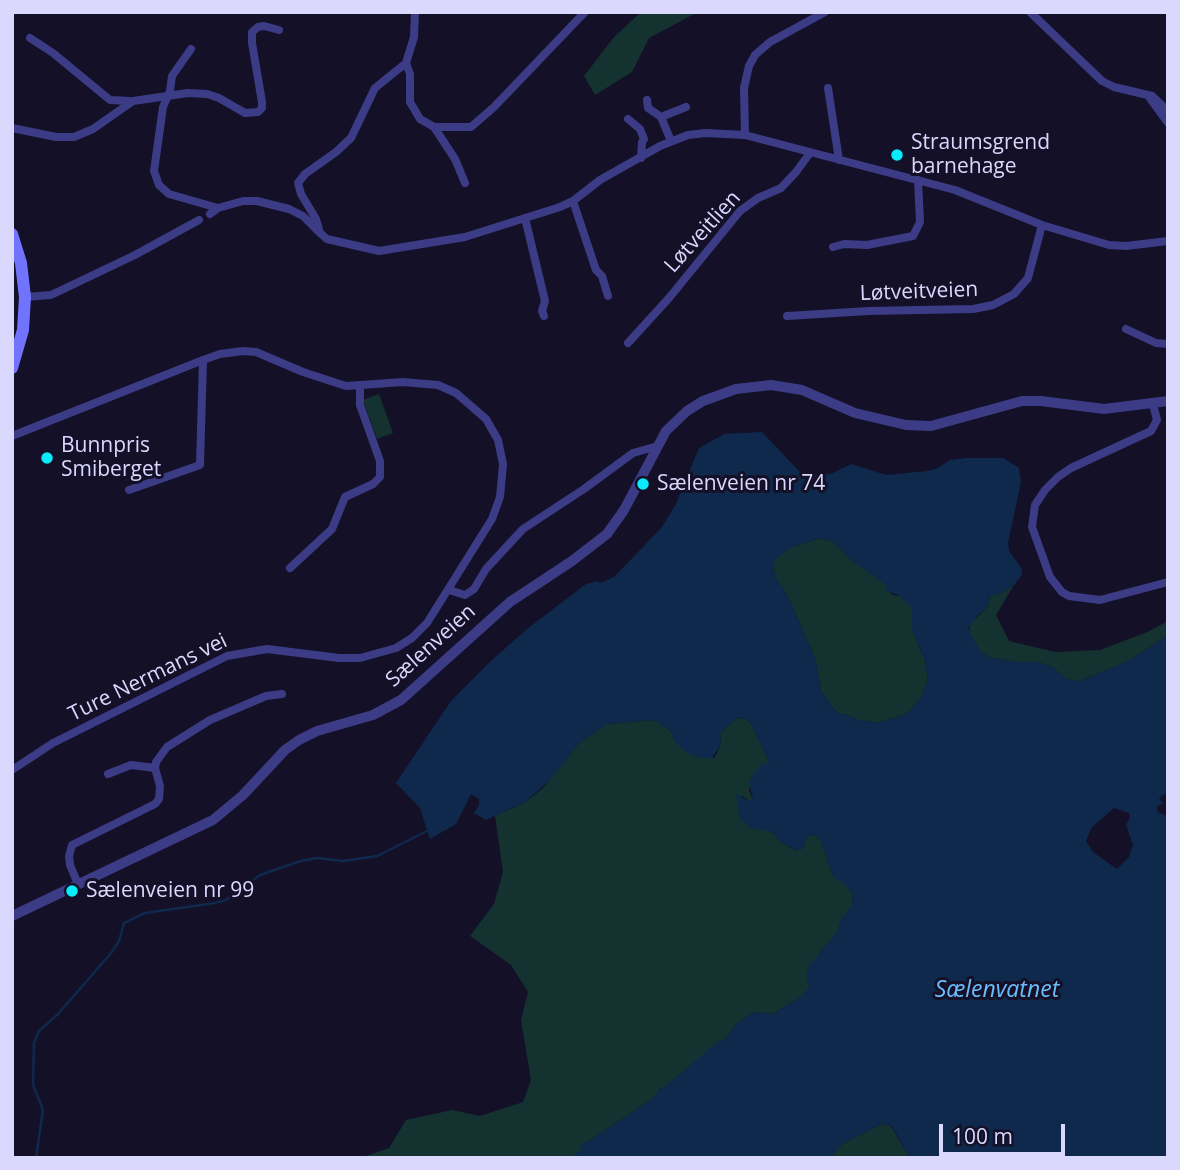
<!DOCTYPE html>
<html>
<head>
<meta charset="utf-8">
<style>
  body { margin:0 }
  #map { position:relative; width:1180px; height:1170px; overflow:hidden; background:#141028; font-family:"Open Sans",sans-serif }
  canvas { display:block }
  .frame { position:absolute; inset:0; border:14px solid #dbd8fe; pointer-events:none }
  .scale { position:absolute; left:939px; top:1124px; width:126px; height:32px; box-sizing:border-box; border:4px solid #dbd8fe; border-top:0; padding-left:9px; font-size:21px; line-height:24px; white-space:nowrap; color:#dbd8fe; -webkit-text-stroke:5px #141028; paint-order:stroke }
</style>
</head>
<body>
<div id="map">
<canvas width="1180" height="1170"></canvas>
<div class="frame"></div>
<div class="scale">100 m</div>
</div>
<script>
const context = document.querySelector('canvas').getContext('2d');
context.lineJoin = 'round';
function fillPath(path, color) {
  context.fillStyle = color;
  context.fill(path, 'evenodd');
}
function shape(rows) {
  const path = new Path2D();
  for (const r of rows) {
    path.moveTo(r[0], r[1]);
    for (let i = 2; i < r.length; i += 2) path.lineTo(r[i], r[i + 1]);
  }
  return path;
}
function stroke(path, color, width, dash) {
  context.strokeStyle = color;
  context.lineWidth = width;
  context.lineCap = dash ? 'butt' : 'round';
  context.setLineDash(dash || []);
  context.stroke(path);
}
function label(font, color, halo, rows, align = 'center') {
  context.font = font + ' "Open Sans",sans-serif';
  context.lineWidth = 6;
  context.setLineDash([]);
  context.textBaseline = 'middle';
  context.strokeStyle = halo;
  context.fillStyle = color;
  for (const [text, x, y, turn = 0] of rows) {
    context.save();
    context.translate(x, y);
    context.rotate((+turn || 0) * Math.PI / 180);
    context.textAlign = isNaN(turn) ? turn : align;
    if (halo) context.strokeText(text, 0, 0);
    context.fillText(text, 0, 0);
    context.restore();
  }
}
const green = shape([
  [641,12,698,12,649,38,632,72,595,95,584,76,614,37],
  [379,394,393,433,377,439,363,400],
  [820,538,832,541,851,560,886,584,892,595,900,596,912,607,912,630,925,660,928,680,922,696,911,710,904,715,877,723,859,720,835,711,821,691,815,658,787,595,776,578,773,567,773,560,792,547],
  [1014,585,996,615,1009,641,1055,652,1100,650,1147,632,1168,621,1168,636,1128,661,1078,682,1066,678,1052,667,1038,662,1015,662,988,657,980,651,969,634,970,624,988,606,990,596,1001,593],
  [743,718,751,723,769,762,749,790,753,800,749,801,742,796,738,802,740,818,775,834,779,841,797,851,802,849,807,836,816,835,821,841,833,877,842,881,853,893,852,907,841,920,838,931,827,946,820,952,808,990,799,998,773,1014,754,1012,736,1024,725,1039,716,1044,665,1087,658,1089,658,1093,651,1100,589,1141,582,1144,583,1149,571,1158,360,1158,389,1148,406,1120,452,1110,480,1116,523,1102,531,1080,521,1020,528,992,511,965,470,936,494,904,503,872,495,816,525,802,543,788,578,744,607,724,654,720,671,731,675,742,714,758,721,745,720,733,736,719],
  [881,1124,891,1126,910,1158,830,1158,842,1144]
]);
const water = shape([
  [762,432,801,473,815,475,831,474,851,464,886,475,927,471,938,468,950,460,967,458,1003,458,1019,468,1021,482,1008,543,1009,551,1022,569,1022,575,1014,585,1001,593,990,596,988,606,977,616,968,629,980,651,988,657,1015,662,1038,662,1052,667,1066,678,1078,682,1128,661,1168,636,1168,793,1162,795,1159,799,1163,803,1157,807,1158,812,1168,817,1168,1158,910,1158,892,1126,881,1124,842,1144,830,1158,571,1158,582,1149,581,1144,589,1141,651,1100,658,1093,658,1089,665,1087,716,1043,725,1039,736,1024,754,1012,773,1014,799,998,808,990,809,985,806,976,810,965,838,931,841,920,852,906,853,893,842,882,833,877,821,841,816,835,807,836,802,849,798,851,779,841,775,834,766,830,764,831,749,827,740,818,736,794,749,801,753,800,749,781,761,765,769,762,751,723,743,718,736,719,720,733,721,745,711,759,693,756,683,750,675,742,671,731,654,720,607,724,578,744,550,780,525,802,486,820,474,813,479,805,479,799,471,794,456,824,430,839,420,808,396,783,451,701,492,660,527,629,586,584,597,581,600,583,614,577,662,527,676,504,699,448,724,434],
  [820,538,832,541,851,560,885,584,885,590,900,596,912,608,912,630,925,660,928,680,922,696,911,710,904,715,877,723,859,720,835,711,821,691,815,658,787,595,776,578,773,567,774,560,792,547],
  [1114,808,1129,813,1130,817,1126,825,1133,845,1129,857,1117,869,1093,852,1086,841,1092,827]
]);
const stream = shape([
  [36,1158,43,1110,33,1085,34,1043,39,1031,58,1014,112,952,119,941,124,923,145,913,215,903,226,900,260,875,301,861,317,858,343,861,377,856,427,831]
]);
const minor = shape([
  [415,12,414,37,406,63,375,88,351,138,336,152,305,174,298,183,301,194,316,219,320,233,327,239,379,251,465,237,560,207,573,201,600,180,660,146,688,135,706,133,745,135,955,190,1042,225,1109,245,1126,246,1168,241],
  [1030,12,1102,81,1114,87,1152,96,1168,111],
  [30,38,53,53,110,100,130,101],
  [191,49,172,76,170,91,163,107,154,171,159,185,169,194,218,208],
  [406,63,410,74,410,102,420,119,434,127,471,127,494,107,585,12],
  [828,88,839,160],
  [1149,97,1168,123],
  [647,100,648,108,661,117,671,141],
  [661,117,686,107],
  [628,119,640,129,644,139,642,142,641,158],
  [434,127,455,159,465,183],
  [12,128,56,137,74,137,93,129,133,101,188,93,207,94,219,98,245,113,258,112,262,108,262,102,252,43,252,32,258,27,264,26,279,30],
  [745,135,744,88,749,66,755,55,770,42,825,12],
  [244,201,257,201,289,209,303,216,320,233],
  [573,201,596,270,602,276,608,296],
  [210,214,218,208,243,201],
  [525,218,545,301,542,311,544,316],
  [833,247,844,244,867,245,913,236,920,222,918,180],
  [25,297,51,295,135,255,199,220],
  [787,316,869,311,973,309,993,305,1014,294,1028,278,1042,225],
  [1126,329,1156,343,1168,344],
  [628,343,669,298,740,211,758,198,781,188,796,172,810,153],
  [1153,404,1157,420,1151,431,1071,468,1058,477,1045,490,1035,505,1032,527,1050,577,1062,592,1069,596,1100,600,1168,582],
  [12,436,203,360,220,354,243,351,256,352,303,372,346,386,403,382,438,385,456,393,486,419,498,440,503,464,500,497,492,519,427,623,412,638,396,648,360,658,339,658,267,649,227,656,53,743,12,770],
  [129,490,200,465,203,360],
  [290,568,332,529,345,497,373,484,380,477,380,461,360,405,360,385],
  [449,590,465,595,474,589,486,569,523,529,584,489,633,453,658,446],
  [108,774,131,765,155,768],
  [78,884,70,865,69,856,72,845,155,804,159,799,160,786,155,768,156,762,167,747,210,720,266,696,282,694]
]);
const tertiary = shape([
  [12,916,213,820,243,795,285,750,299,740,317,731,373,715,401,700,510,602,572,561,607,534,624,510,666,431,687,411,703,401,736,389,771,385,802,390,855,413,906,425,931,426,1022,401,1041,401,1104,409,1168,401]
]);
const secondary = shape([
  [12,234,21,263,25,297,23,330,12,368]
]);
const markers = [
  [897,155,7,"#08ecfb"],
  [47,458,7,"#08ecfb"],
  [643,484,7,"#08ecfb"],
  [72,891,7,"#08ecfb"]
];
const poiNames = [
  ["Straumsgrend",911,143],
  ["barnehage",911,167],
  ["Bunnpris",61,446],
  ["Smiberget",61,470],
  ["Sælenveien nr 74",657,484],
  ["Sælenveien nr 99",86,891]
];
const streetNames = [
  ["Løtveitlien",703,232,-48],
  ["Løtveitveien",919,292,-2],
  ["Sælenveien",431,646,-42],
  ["Ture Nermans vei",148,678,-26]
];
const waterNames = [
  ["Sælenvatnet",997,990]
];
fillPath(green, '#133230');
fillPath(water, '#0f294d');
stroke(stream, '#0f294d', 2.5);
stroke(minor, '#3c3c86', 8);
stroke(tertiary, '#3c3c86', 10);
stroke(secondary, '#7173fd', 12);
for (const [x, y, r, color] of markers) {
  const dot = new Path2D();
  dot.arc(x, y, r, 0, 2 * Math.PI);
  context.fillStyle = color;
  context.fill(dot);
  stroke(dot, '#141028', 2.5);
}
label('21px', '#dbd8fe', '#141028', poiNames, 'left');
label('21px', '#dbd8fe', '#141028', streetNames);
label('italic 23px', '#68bdfc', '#141028', waterNames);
</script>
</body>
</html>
